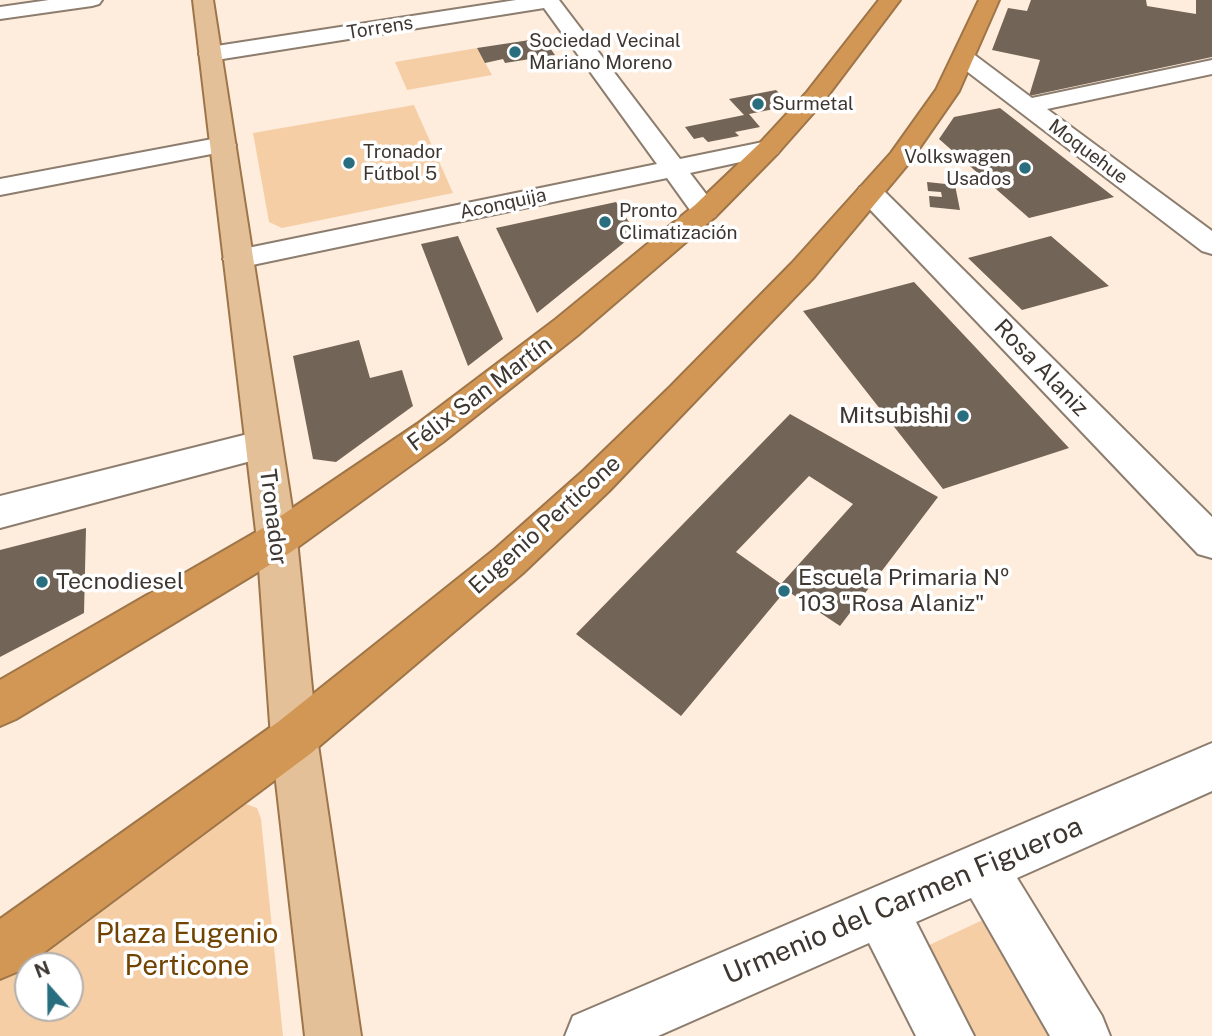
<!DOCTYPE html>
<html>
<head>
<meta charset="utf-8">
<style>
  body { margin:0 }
  #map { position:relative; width:1212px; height:1036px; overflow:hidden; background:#feeddd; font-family:"Public Sans",sans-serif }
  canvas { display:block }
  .north { position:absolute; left:14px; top:952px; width:70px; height:70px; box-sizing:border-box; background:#fff; border:2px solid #b2afad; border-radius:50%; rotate:339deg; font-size:19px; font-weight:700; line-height:28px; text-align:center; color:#3e3731 }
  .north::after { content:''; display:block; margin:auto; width:24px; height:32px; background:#296e7e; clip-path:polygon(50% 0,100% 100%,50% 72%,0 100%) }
</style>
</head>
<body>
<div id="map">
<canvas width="1212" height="1036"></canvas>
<div class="north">N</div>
</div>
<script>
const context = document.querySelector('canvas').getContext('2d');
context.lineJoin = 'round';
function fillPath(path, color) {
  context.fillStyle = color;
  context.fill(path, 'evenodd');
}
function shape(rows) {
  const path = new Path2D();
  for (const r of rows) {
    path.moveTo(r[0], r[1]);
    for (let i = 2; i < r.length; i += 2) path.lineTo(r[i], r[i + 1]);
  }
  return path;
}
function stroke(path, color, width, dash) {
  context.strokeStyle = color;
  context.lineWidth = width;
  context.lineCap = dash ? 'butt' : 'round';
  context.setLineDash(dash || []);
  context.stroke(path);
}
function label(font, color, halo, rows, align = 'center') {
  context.font = font + ' "Public Sans",sans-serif';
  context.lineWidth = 7;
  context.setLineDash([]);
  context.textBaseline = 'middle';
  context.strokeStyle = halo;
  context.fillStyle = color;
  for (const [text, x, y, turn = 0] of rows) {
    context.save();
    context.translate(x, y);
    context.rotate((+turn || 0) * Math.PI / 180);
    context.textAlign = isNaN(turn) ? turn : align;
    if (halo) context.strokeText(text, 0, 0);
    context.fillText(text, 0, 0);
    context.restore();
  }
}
const green = shape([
  [477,48,492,75,407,90,395,62],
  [414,105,453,193,282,228,269,222,253,133],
  [246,804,257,808,261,819,283,1036,0,1036,0,981,234,809],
  [28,966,70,966,70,1008,28,1008],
  [989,917,1059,1036,973,1036,925,947]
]);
const building = shape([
  [1031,0,1146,0,1147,6,1196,14,1196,0,1212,0,1212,57,1029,96,1040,60,992,50,1008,8,1027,11],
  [543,38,555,55,505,63,503,59,485,63,477,48],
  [776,90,786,100,779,108,749,114,760,127,735,132,739,136,708,142,703,137,694,139,685,127,744,115,729,99],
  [1000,108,1114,197,1029,218,939,139,954,117],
  [927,182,955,185,960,210,930,207,929,196,942,197,941,192,928,191],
  [616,202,636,233,537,313,496,228],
  [458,236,503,339,468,366,421,244],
  [1051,236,1109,286,1022,310,968,258],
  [914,282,978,350,1069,448,943,489,803,311],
  [359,340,370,378,402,370,413,406,336,462,313,459,293,356],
  [790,414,938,497,840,626,786,590,681,716,576,634],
  [809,476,853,504,781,584,736,552],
  [86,528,84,613,0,657,0,550]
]);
const minor = shape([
  [49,0,102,0,99,4,92,6,0,19,0,7,49,0],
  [516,0,559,0,680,159,768,141,777,144,781,149,777,154,690,173,719,211,715,217,705,219,695,217,667,178,238,268,228,265,223,259,228,253,238,250,657,164,544,8,210,61,202,59,199,54,202,49,210,47,516,0],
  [964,51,972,53,1032,98,1212,60,1212,74,1047,109,1212,231,1212,254,1202,251,956,63,953,58,956,53,964,51],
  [223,137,232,140,236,145,232,150,0,195,0,179,223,137],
  [870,185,880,187,1212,517,1212,558,1198,554,860,199,856,193,860,187,870,185],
  [264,430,277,434,282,444,277,454,0,528,0,496,264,430],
  [1212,743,1212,791,1017,878,1102,1016,1110,1036,1050,1036,971,898,916,922,974,1036,916,1036,869,943,658,1036,565,1036,573,1016,1212,743]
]);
const major = shape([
  [193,0,213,0,297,540,317,738,361,1036,305,1036,271,738,257,540,193,0]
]);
const highway = shape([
  [879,0,900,0,823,102,777,154,715,217,578,335,443,442,291,552,16,719,0,726,0,680,263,528,417,424,556,319,695,205,759,144,807,92,879,0],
  [979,0,999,0,959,91,909,163,814,277,609,491,523,573,310,754,19,971,0,979,0,919,278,722,495,549,583,471,670,387,792,263,891,153,936,90,979,0]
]);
const markers = [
  [515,52,7,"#296e7e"],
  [758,104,7,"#296e7e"],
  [349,163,7,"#296e7e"],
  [1025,168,7,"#296e7e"],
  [605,222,7,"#296e7e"],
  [963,416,7,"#296e7e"],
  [42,582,7,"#296e7e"],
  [784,591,7,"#296e7e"]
];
const farStreetnames = [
  ["Torrens",380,28,-9],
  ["Moquehue",1088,152,37],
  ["Aconquija",503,204,-12]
];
const farPoinames = [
  ["Sociedad Vecinal",529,41],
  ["Mariano Moreno",529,63],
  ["Surmetal",772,104],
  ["Tronador",363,152],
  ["Fútbol 5",363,174],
  ["Volkswagen",1011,157,"right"],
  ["Usados",1011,179,"right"],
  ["Pronto",619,211],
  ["Climatización",619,233]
];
const streetNames = [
  ["Rosa Alaniz",1041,368,46],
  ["Félix San Martín",480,394,-37],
  ["Tronador",273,517,83],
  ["Eugenio Perticone",545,525,-42]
];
const poiNames = [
  ["Mitsubishi",949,416,"right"],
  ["Escuela Primaria Nº",798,578],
  ["103 \"Rosa Alaniz\"",798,604],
  ["Tecnodiesel",56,582]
];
const nearStreetnames = [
  ["Urmenio del Carmen Figueroa",903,901,-23]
];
const nearParknames = [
  ["Plaza Eugenio",187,934],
  ["Perticone",187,966]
];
fillPath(green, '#f6cea6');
fillPath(building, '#726456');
stroke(minor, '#8c7d6e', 4);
stroke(major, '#9e7548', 4);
stroke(highway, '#9e7548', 4);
fillPath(minor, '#fff');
fillPath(major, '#e4c099');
fillPath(highway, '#d29655');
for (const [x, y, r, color] of markers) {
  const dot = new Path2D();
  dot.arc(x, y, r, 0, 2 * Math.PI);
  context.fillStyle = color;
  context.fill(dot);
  stroke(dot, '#fff', 2.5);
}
label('19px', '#3e3731', '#fff', farStreetnames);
label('19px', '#3e3731', '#fff', farPoinames, 'left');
label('23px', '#3e3731', '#fff', streetNames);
label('23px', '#3e3731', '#fff', poiNames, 'left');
label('28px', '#3e3731', '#fff', nearStreetnames);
label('28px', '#724403', '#fff', nearParknames);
</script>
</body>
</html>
